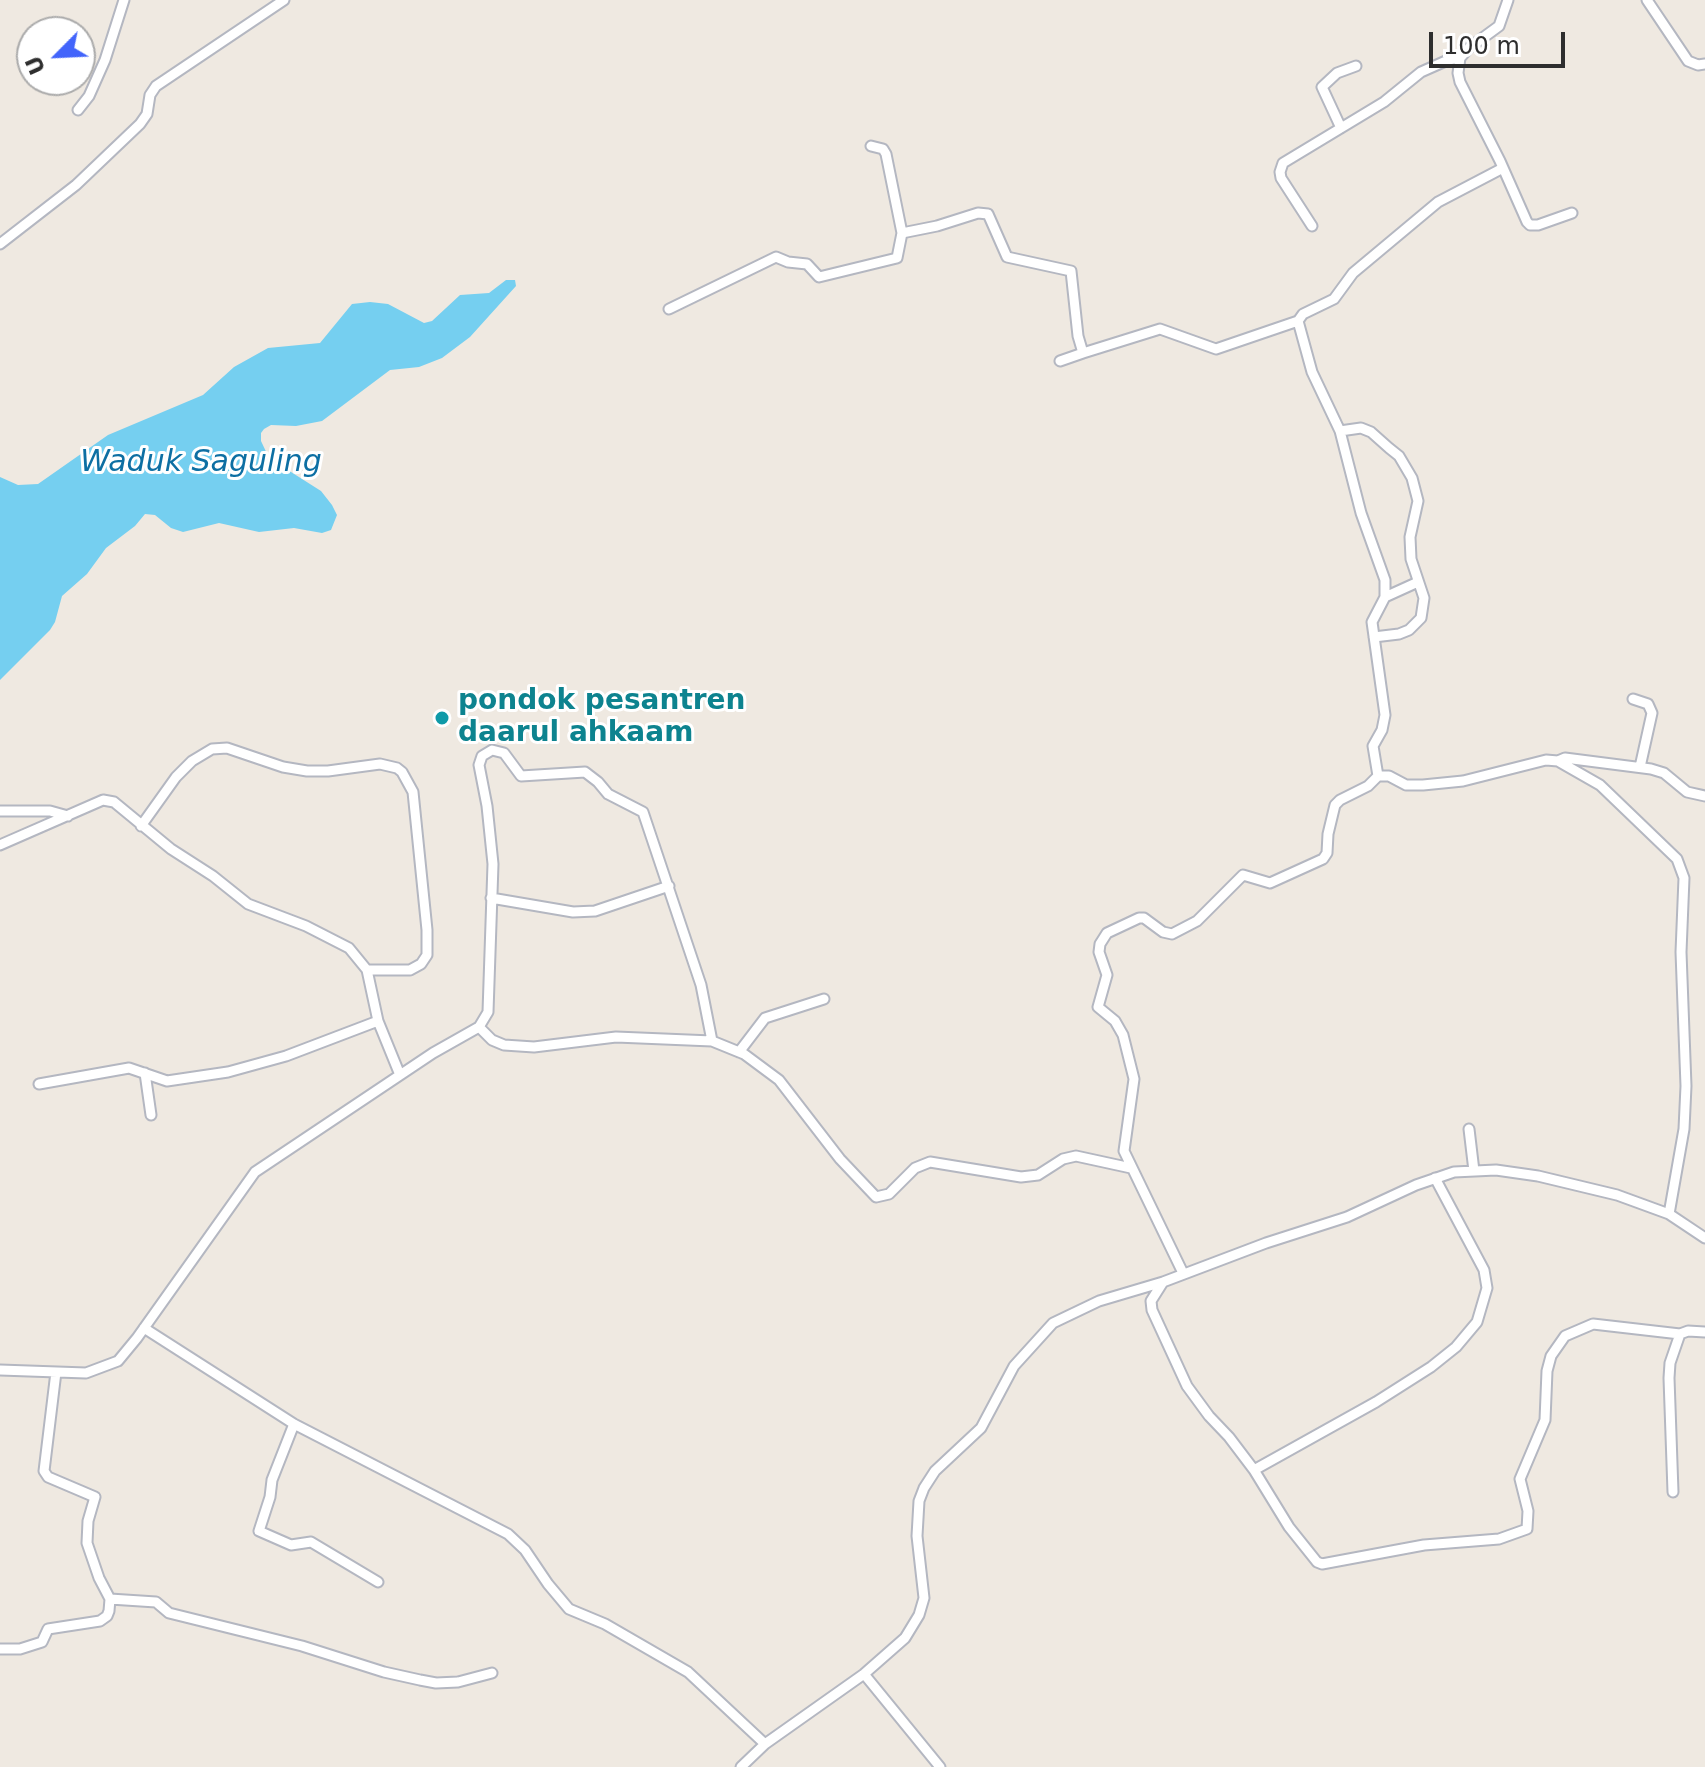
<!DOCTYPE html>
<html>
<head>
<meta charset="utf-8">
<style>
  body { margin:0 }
  #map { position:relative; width:1705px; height:1767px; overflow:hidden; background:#efe9e1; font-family:"DejaVu Sans",sans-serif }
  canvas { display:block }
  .north { position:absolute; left:16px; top:16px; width:80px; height:80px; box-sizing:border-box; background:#fff; border:2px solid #ababab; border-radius:50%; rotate:246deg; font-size:22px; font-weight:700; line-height:32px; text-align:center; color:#2e2e2e }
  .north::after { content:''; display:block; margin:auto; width:28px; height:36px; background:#4264fb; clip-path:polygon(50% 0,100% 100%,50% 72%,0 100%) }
  .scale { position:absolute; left:1429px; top:32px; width:136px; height:36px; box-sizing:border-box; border:4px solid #2e2e2e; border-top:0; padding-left:10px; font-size:24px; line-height:28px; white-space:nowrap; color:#2e2e2e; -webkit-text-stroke:6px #fff; paint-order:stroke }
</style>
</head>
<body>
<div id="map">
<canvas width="1705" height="1767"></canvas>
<div class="north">U</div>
<div class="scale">100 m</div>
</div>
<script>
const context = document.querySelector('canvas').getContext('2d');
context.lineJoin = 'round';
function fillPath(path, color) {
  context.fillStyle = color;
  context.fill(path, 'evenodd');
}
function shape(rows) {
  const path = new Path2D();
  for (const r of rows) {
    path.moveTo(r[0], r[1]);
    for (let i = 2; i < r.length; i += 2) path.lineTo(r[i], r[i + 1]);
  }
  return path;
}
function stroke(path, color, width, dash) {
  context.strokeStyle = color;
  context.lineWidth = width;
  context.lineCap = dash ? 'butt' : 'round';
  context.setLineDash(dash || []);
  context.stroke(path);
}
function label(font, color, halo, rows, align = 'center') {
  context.font = font + ' "DejaVu Sans",sans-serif';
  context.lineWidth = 6;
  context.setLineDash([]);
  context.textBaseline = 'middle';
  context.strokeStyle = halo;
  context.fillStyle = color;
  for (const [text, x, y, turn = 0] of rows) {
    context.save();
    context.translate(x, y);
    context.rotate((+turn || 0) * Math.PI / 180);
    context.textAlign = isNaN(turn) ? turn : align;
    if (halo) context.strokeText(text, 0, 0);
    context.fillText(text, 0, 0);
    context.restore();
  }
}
const water = shape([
  [506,280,515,280,516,286,470,337,442,358,419,367,390,370,322,421,296,426,271,425,264,429,261,433,261,441,269,458,321,491,332,505,337,515,331,530,322,533,294,528,259,532,219,523,183,532,171,528,155,515,145,514,135,526,106,548,87,574,62,596,55,622,50,630,0,680,0,477,18,485,38,484,108,435,203,395,234,367,268,348,320,343,352,304,370,302,388,304,424,323,432,321,460,295,489,293]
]);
const minor = shape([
  [1508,0,1499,26,1469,48,1460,58,1458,73,1460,82,1500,161,1527,222,1530,225,1538,225,1572,213],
  [1647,0,1688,61,1698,65,1705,64],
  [78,110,89,96,105,60,124,0],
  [1341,128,1322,87,1337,73,1356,66],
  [1312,226,1281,178,1280,172,1283,163,1384,102,1421,72,1448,60,1460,58],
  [902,233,937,226,978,213,988,214,1007,257,1071,271,1078,336,1083,353,1160,329,1216,349,1298,321],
  [0,244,76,185,140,124,147,114,150,95,156,86,284,0],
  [669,309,776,257,788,262,807,264,819,277,897,258,902,233,886,154,883,149,871,146],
  [1060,361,1083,353],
  [1340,431,1361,428,1371,432,1389,448,1399,456,1412,478,1418,501,1410,537,1411,559,1424,598,1421,618,1409,630,1399,634,1374,637],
  [1385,597,1418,582],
  [1633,699,1648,704,1652,713,1640,767],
  [1558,761,1565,758,1651,769,1664,773,1687,792,1705,796],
  [1378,776,1373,746,1382,730,1385,715,1372,622,1385,597,1385,580,1361,513,1340,431,1312,372,1298,321,1303,314,1334,299,1353,273,1438,202,1503,168],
  [0,811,50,811,68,816],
  [141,826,176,777,192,761,212,749,227,748,283,767,307,771,328,771,380,764,397,768,402,772,413,792,427,930,427,955,421,964,410,970,367,970],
  [0,845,103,800,114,802,171,849,213,876,248,904,306,926,349,948,367,970,378,1021,400,1075],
  [491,898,573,912,595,911,669,886],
  [479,1027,492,1040,504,1045,534,1047,616,1037,712,1041],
  [739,1052,765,1018,824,999],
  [145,1073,151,1115],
  [39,1084,129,1068,167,1081,228,1072,286,1056,378,1021],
  [1469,1129,1474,1171],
  [1183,1273,1124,1151,1134,1079,1123,1035,1115,1021,1098,1007,1107,975,1099,952,1100,944,1107,933,1139,918,1144,918,1163,932,1172,934,1197,921,1243,875,1270,883,1323,859,1327,853,1328,834,1335,805,1340,800,1368,786,1378,776,1389,776,1406,785,1423,785,1463,781,1546,760,1558,761,1600,785,1677,859,1684,878,1681,952,1686,1086,1684,1129,1669,1214],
  [1163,1282,1151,1301,1152,1310,1187,1386,1209,1416,1229,1437,1254,1470,1289,1527,1317,1562,1322,1564,1424,1545,1499,1539,1527,1529,1528,1511,1520,1479,1545,1420,1547,1371,1551,1356,1565,1336,1593,1324,1680,1334,1670,1363,1669,1378,1673,1492],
  [144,1328,294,1424,508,1534,525,1550,548,1584,569,1609,605,1624,688,1672,765,1744],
  [1680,1334,1688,1331,1705,1332],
  [0,1370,86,1373,118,1361,137,1338,255,1172,433,1053,479,1027,488,1012,493,864,487,806,479,765,482,756,492,750,504,753,521,776,585,772,598,782,608,794,643,812,701,985,712,1041,744,1054,779,1080,840,1159,876,1197,889,1194,915,1168,930,1162,1021,1177,1038,1175,1063,1159,1076,1156,1131,1168],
  [294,1424,272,1480,270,1497,259,1531,291,1545,311,1542,378,1582],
  [1254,1470,1376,1402,1431,1367,1456,1347,1477,1322,1487,1288,1484,1270,1435,1178],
  [110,1599,156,1602,169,1613,302,1646,384,1672,420,1680,436,1683,458,1682,492,1673],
  [0,1649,20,1649,42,1642,48,1629,100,1621,107,1616,109,1611,110,1599,99,1578,87,1543,88,1521,95,1497,48,1477,44,1471,56,1372],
  [864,1674,940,1767],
  [741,1767,765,1744,864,1674,905,1638,919,1615,924,1598,917,1536,919,1501,924,1488,935,1471,981,1428,1014,1366,1053,1323,1099,1301,1163,1282,1266,1243,1347,1217,1416,1185,1454,1172,1496,1170,1538,1176,1617,1195,1669,1214,1705,1238]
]);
const markers = [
  [442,718,8,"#0f9aa8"]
];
const cultureNames = [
  ["pondok pesantren",458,702],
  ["daarul ahkaam",458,734]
];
const waterNames = [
  ["Waduk Saguling",201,463]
];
fillPath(water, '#75cff0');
stroke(minor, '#b4b7c1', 13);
stroke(minor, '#fff', 9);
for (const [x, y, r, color] of markers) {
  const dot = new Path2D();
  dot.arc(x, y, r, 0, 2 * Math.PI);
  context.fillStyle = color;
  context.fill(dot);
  stroke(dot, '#fff', 3);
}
label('bold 28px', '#0d838f', '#fff', cultureNames, 'left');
label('italic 30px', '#0d6fa3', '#fff', waterNames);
</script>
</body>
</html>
